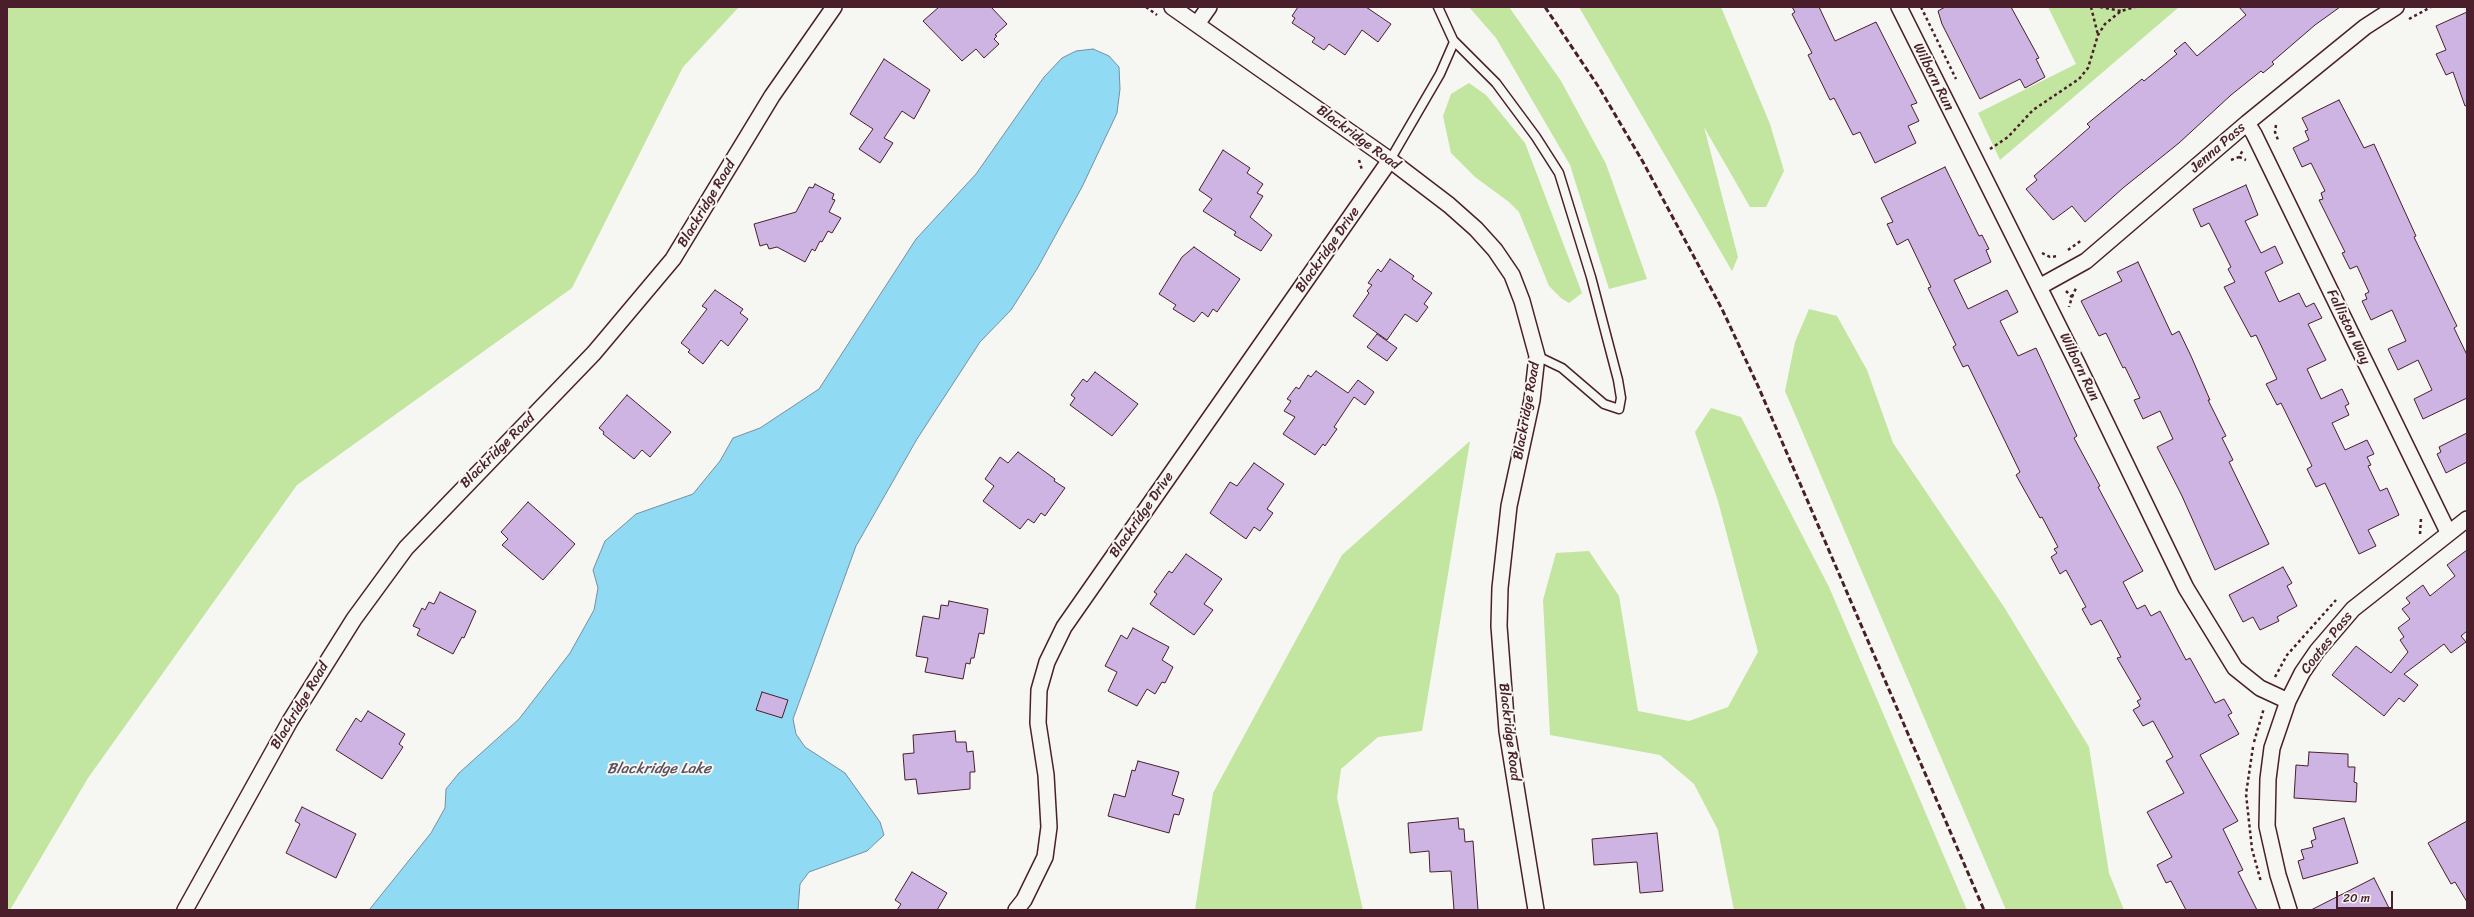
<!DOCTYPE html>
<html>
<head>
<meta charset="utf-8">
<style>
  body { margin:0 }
  #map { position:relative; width:2474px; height:917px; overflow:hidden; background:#f6f6f2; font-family:Sriracha,sans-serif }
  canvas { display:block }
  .frame { position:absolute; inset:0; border:8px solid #4a1f2b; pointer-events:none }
  .scale { position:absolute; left:2336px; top:891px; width:57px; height:18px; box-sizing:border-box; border:2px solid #4a1f2b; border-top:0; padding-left:5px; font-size:12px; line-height:14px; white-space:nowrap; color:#4a1f2b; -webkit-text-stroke:3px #f6f6f2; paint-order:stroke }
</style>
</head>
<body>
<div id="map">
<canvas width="2474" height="917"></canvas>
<div class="frame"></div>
<div class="scale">20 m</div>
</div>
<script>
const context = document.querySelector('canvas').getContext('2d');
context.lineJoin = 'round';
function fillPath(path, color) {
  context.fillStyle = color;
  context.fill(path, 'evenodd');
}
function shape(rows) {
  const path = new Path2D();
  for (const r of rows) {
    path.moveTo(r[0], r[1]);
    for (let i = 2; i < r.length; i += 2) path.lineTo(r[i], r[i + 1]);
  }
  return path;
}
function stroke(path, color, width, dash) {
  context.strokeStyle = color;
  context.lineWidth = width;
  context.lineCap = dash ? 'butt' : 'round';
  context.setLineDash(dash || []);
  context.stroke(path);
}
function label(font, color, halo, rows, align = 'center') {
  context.font = font + ' Sriracha,sans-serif';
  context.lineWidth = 4;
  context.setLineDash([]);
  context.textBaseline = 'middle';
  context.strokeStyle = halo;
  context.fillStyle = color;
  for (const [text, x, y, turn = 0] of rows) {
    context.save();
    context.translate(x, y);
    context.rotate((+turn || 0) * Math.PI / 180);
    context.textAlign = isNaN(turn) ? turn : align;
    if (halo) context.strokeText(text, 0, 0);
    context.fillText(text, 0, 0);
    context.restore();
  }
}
const green = shape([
  [7,7,739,7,683,67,572,288,297,485,88,778,10,910,7,910],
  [1469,7,1509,7,1561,81,1606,164,1647,279,1609,289,1570,165,1496,38],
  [1579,7,1721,7,1770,124,1784,171,1766,207,1750,207,1704,127,1738,257,1732,271],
  [2048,7,2179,7,2000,160,1978,113,2076,64],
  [1469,83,1486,95,1525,143,1582,293,1569,303,1561,298,1549,286,1519,212,1509,202,1475,177,1451,153,1443,116,1451,94],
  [1809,309,1837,316,1867,370,1893,443,2004,607,2089,747,2109,873,2124,910,2006,910,1785,391,1795,342],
  [1711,408,1741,417,1829,587,1967,910,1734,910,1718,830,1694,784,1660,755,1550,735,1543,600,1556,553,1589,551,1619,596,1638,711,1689,721,1728,707,1758,652,1718,501,1695,432],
  [1470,441,1422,731,1378,737,1341,769,1337,798,1363,910,1195,910,1213,793,1342,555]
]);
const water = shape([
  [1093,49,1109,56,1119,67,1120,89,1117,113,1082,187,1037,269,1011,310,980,342,917,439,856,546,793,719,796,734,805,747,845,773,880,822,884,835,867,851,809,872,800,884,798,910,369,910,431,833,445,808,446,789,459,773,519,719,570,653,594,610,598,588,593,570,605,541,636,514,693,494,720,461,733,438,760,428,819,389,916,239,976,174,1044,77,1062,58,1076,51,1093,49]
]);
const building = shape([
  [939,7,991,7,1007,24,995,35,997,36,994,39,999,44,984,58,976,49,962,61,923,21,939,7],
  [1298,7,1366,7,1391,24,1378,42,1362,30,1345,55,1329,44,1324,50,1312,42,1315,38,1292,23,1295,18,1292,16,1298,7],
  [1792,7,1819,7,1835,41,1876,22,1917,103,1911,105,1919,121,1908,126,1916,143,1875,163,1860,132,1853,135,1834,98,1830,100,1808,55,1812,53,1792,14,1795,12,1792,7],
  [1945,7,2011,7,2039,58,2036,59,2045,77,2025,88,2020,79,1980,99,1942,24,1938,11,1945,7],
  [2239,7,2340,7,2315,25,2272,62,2274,64,2263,73,2261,71,2231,95,2179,143,2123,188,2085,222,2072,206,2053,220,2026,189,2037,180,2034,176,2090,127,2087,124,2142,79,2144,81,2177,54,2174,51,2185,42,2197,56,2246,15,2239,7],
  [2467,12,2467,105,2465,106,2453,72,2446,75,2436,54,2446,50,2436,26,2467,12],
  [884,59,930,90,914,119,902,111,884,138,893,143,880,163,859,149,873,129,850,114,884,59],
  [2339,100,2364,148,2374,144,2416,236,2414,237,2453,318,2457,326,2454,328,2467,355,2467,398,2423,419,2414,399,2432,390,2418,360,2398,370,2388,349,2406,341,2392,310,2371,320,2362,301,2367,299,2365,294,2369,292,2357,266,2350,269,2342,253,2345,252,2319,200,2323,199,2321,193,2325,191,2311,163,2302,167,2293,148,2309,140,2305,131,2308,130,2302,118,2339,100],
  [1223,150,1250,168,1247,173,1263,184,1257,193,1263,196,1250,217,1272,235,1261,251,1234,235,1236,232,1203,211,1212,199,1199,190,1223,150],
  [1945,167,1979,236,1982,235,1989,249,1986,250,1991,262,1954,280,1968,309,2007,290,2018,312,2000,321,2018,356,2036,348,2077,436,2074,438,2100,486,2098,487,2143,571,2123,582,2137,609,2145,605,2151,616,2160,611,2186,660,2190,658,2215,703,2224,699,2232,713,2228,715,2239,734,2200,755,2238,821,2223,829,2243,870,2238,872,2257,910,2186,910,2171,881,2166,883,2157,865,2172,857,2147,812,2184,793,2166,761,2173,757,2153,721,2143,726,2133,710,2140,706,2137,701,2141,699,2117,658,2121,657,2101,620,2091,625,2082,609,2086,607,2066,570,2060,574,2051,557,2057,553,2054,549,2058,547,2042,517,2040,518,2016,475,2020,472,1968,365,1963,367,1953,347,1956,345,1928,288,1931,287,1908,239,1897,245,1887,224,1893,222,1881,198,1945,167],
  [815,184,834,194,832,199,835,200,829,212,841,218,832,233,828,231,822,242,820,241,815,251,812,249,805,262,777,247,769,249,767,244,760,246,754,224,796,212,809,187,813,188,815,184],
  [2246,185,2258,215,2245,221,2261,253,2275,246,2283,263,2265,272,2279,302,2299,293,2306,307,2314,303,2322,318,2308,324,2326,360,2307,369,2321,399,2342,389,2349,404,2345,406,2349,415,2332,423,2345,450,2367,440,2374,454,2367,457,2371,465,2368,466,2380,491,2387,488,2399,515,2368,530,2376,546,2359,554,2325,483,2316,487,2307,469,2312,466,2281,403,2277,405,2266,384,2277,379,2256,335,2251,337,2224,287,2235,282,2228,269,2231,267,2209,223,2201,227,2193,209,2246,185],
  [1194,247,1240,279,1217,312,1213,309,1208,317,1202,312,1194,322,1173,309,1176,305,1159,294,1182,257,1194,247],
  [1390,259,1414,276,1412,279,1432,293,1424,304,1428,307,1417,322,1405,314,1387,340,1353,316,1369,293,1367,291,1372,285,1368,283,1378,269,1381,272,1390,259],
  [2138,262,2172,335,2179,331,2191,356,2210,400,2208,400,2226,436,2222,438,2233,460,2229,462,2269,544,2215,570,2182,496,2157,447,2173,439,2160,411,2143,419,2134,400,2140,398,2125,367,2123,368,2106,333,2099,336,2081,301,2122,281,2117,272,2138,262],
  [715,290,743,309,740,313,748,319,728,346,721,340,703,364,688,352,690,350,681,343,707,309,702,306,715,290],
  [1377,334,1397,348,1387,361,1367,347,1377,334],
  [1316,371,1348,393,1358,380,1374,392,1365,405,1354,397,1334,427,1337,429,1325,446,1323,444,1315,455,1283,434,1295,417,1284,411,1291,401,1287,399,1296,387,1299,389,1308,375,1311,377,1316,371],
  [1095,372,1138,404,1112,436,1070,405,1075,398,1071,395,1083,379,1087,382,1095,372],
  [627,395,671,432,650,457,642,450,634,459,603,434,604,432,599,428,627,395],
  [2467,433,2467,462,2446,473,2437,454,2441,452,2439,447,2467,433],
  [1018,452,1055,479,1054,481,1065,488,1045,516,1041,513,1034,523,1028,519,1020,529,983,501,994,486,985,479,1000,457,1008,463,1018,452],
  [1254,463,1284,484,1267,509,1273,513,1260,531,1254,527,1246,539,1210,513,1230,482,1237,486,1254,463],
  [528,502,575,544,543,580,502,545,508,539,501,532,528,502],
  [2467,550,2467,631,2461,636,2466,642,2451,653,2444,644,2404,674,2418,685,2404,702,2399,698,2384,716,2332,675,2356,646,2391,673,2408,652,2400,640,2404,637,2398,628,2410,619,2402,609,2410,603,2406,598,2423,585,2430,596,2455,576,2447,565,2467,550],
  [1186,554,1222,579,1204,604,1213,610,1194,635,1150,604,1157,594,1154,592,1169,571,1172,573,1186,554],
  [2283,567,2292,583,2287,586,2297,606,2277,617,2279,621,2260,630,2253,617,2243,622,2229,595,2283,567],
  [440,592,476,611,464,638,462,637,453,654,417,635,420,629,413,626,422,608,425,610,429,602,434,604,440,592],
  [949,601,988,609,984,634,979,633,974,658,971,658,970,664,966,663,963,679,925,672,928,658,916,656,923,616,939,619,941,605,948,606,949,601],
  [1133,628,1169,647,1162,660,1173,667,1165,683,1162,682,1155,694,1147,689,1137,706,1108,691,1117,672,1105,666,1121,635,1127,639,1133,628],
  [762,692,788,700,782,718,756,710,762,692],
  [368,711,405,734,399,744,403,747,382,779,336,750,356,718,361,722,368,711],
  [955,731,956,742,966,742,967,752,973,751,975,772,970,772,970,789,918,794,916,779,905,780,903,754,914,753,913,735,955,731],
  [2309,752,2348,754,2348,767,2355,767,2354,782,2357,783,2356,802,2294,798,2296,765,2308,766,2309,752],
  [1138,761,1179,772,1172,795,1184,799,1179,815,1174,814,1169,833,1108,816,1114,794,1125,797,1132,770,1135,771,1138,761],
  [302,807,356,834,336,878,286,853,300,824,295,821,302,807],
  [1458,818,1459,829,1464,829,1465,842,1473,841,1478,910,1454,910,1451,871,1430,872,1429,851,1410,853,1408,823,1458,818],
  [2344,818,2358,863,2303,879,2298,861,2304,859,2301,850,2313,847,2311,841,2316,839,2313,828,2344,818],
  [2467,821,2467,902,2455,882,2451,884,2428,843,2467,821],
  [1657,833,1663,891,1640,893,1637,862,1594,865,1592,839,1657,833],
  [912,872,947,893,937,910,897,910,901,904,895,900,912,872],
  [2374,878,2390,910,2311,910,2374,878]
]);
const path = shape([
  [1146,7,1157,15],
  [1921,7,1956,79],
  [2091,7,2098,35],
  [2100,7,2121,11],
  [2409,19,2431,7],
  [2276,125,2275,132,2278,140],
  [1990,149,2008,137,2033,110,2079,79,2088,68,2098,35,2105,24,2121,11,2135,7],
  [2239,157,2246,160],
  [1359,160,1362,170],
  [2231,160,2239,157,2243,150],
  [2068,250,2082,240],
  [2042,253,2050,257,2059,256],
  [2066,291,2072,297,2069,307],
  [2072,297,2077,286],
  [2420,534,2421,518],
  [2275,677,2287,655,2336,600],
  [2254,742,2264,708],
  [2253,747,2246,794,2252,849,2261,882]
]);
const lane = shape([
  [1454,41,1496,83,1536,137,1559,173,1591,277,1618,380,1621,398,1619,409,1604,404,1562,368,1537,356],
  [1390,160,1440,74,1454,42,1438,7]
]);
const street = shape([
  [1172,7,1390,160,1449,205,1476,229,1495,250,1512,275,1522,301,1537,356,1532,400,1509,506,1500,588,1499,626,1507,731,1536,910],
  [1899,7,2077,363,2186,588,2235,668,2260,688,2288,701],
  [1197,24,1209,7],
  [2247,123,2254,134,2448,532],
  [2039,287,2086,261,2247,123,2365,27,2396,7],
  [185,910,290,721,354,619,406,548,594,353,673,259,772,96,834,7],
  [1016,910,1024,900,1045,857,1049,827,1046,775,1038,723,1039,690,1047,662,1064,627,1390,160],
  [2289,910,2278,875,2267,826,2268,779,2272,748,2288,701,2302,673,2317,651,2353,609,2467,519]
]);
const rail = shape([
  [1545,7,1600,89,1643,162,1722,309,1758,386,1984,910]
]);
const streetNames = [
  ["Wilborn Run",1933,77,63],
  ["Blackridge Road",1358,138,36],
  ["Jenna Pass",2218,148,-41],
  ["Blackridge Road",707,204,-59],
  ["Blackridge Drive",1328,250,-55],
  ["Falliston Way",2348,327,64],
  ["Wilborn Run",2079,367,64],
  ["Blackridge Road",1527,411,-80],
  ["Blackridge Road",498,451,-45],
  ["Blackridge Drive",1142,515,-55],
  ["Coates Pass",2327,643,-52],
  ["Blackridge Road",300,706,-59],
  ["Blackridge Road",1509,732,83]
];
const waterNames = [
  ["Blackridge Lake",659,769]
];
fillPath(green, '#c2e59f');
fillPath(water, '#91daf3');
stroke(water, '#758fa3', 1);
fillPath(building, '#cdb4e2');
stroke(building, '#4a1f2b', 1);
stroke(lane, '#4a1f2b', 11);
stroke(street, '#4a1f2b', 18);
stroke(path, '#4a1f2b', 2.5, [3, 3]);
stroke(lane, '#f6f6f2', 8);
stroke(street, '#f6f6f2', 15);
stroke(rail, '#4a1f2b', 3, [6, 3]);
label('14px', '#4a1f2b', '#f6f6f2', streetNames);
label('italic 15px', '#5c4e5d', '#f6f6f2', waterNames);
</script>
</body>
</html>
